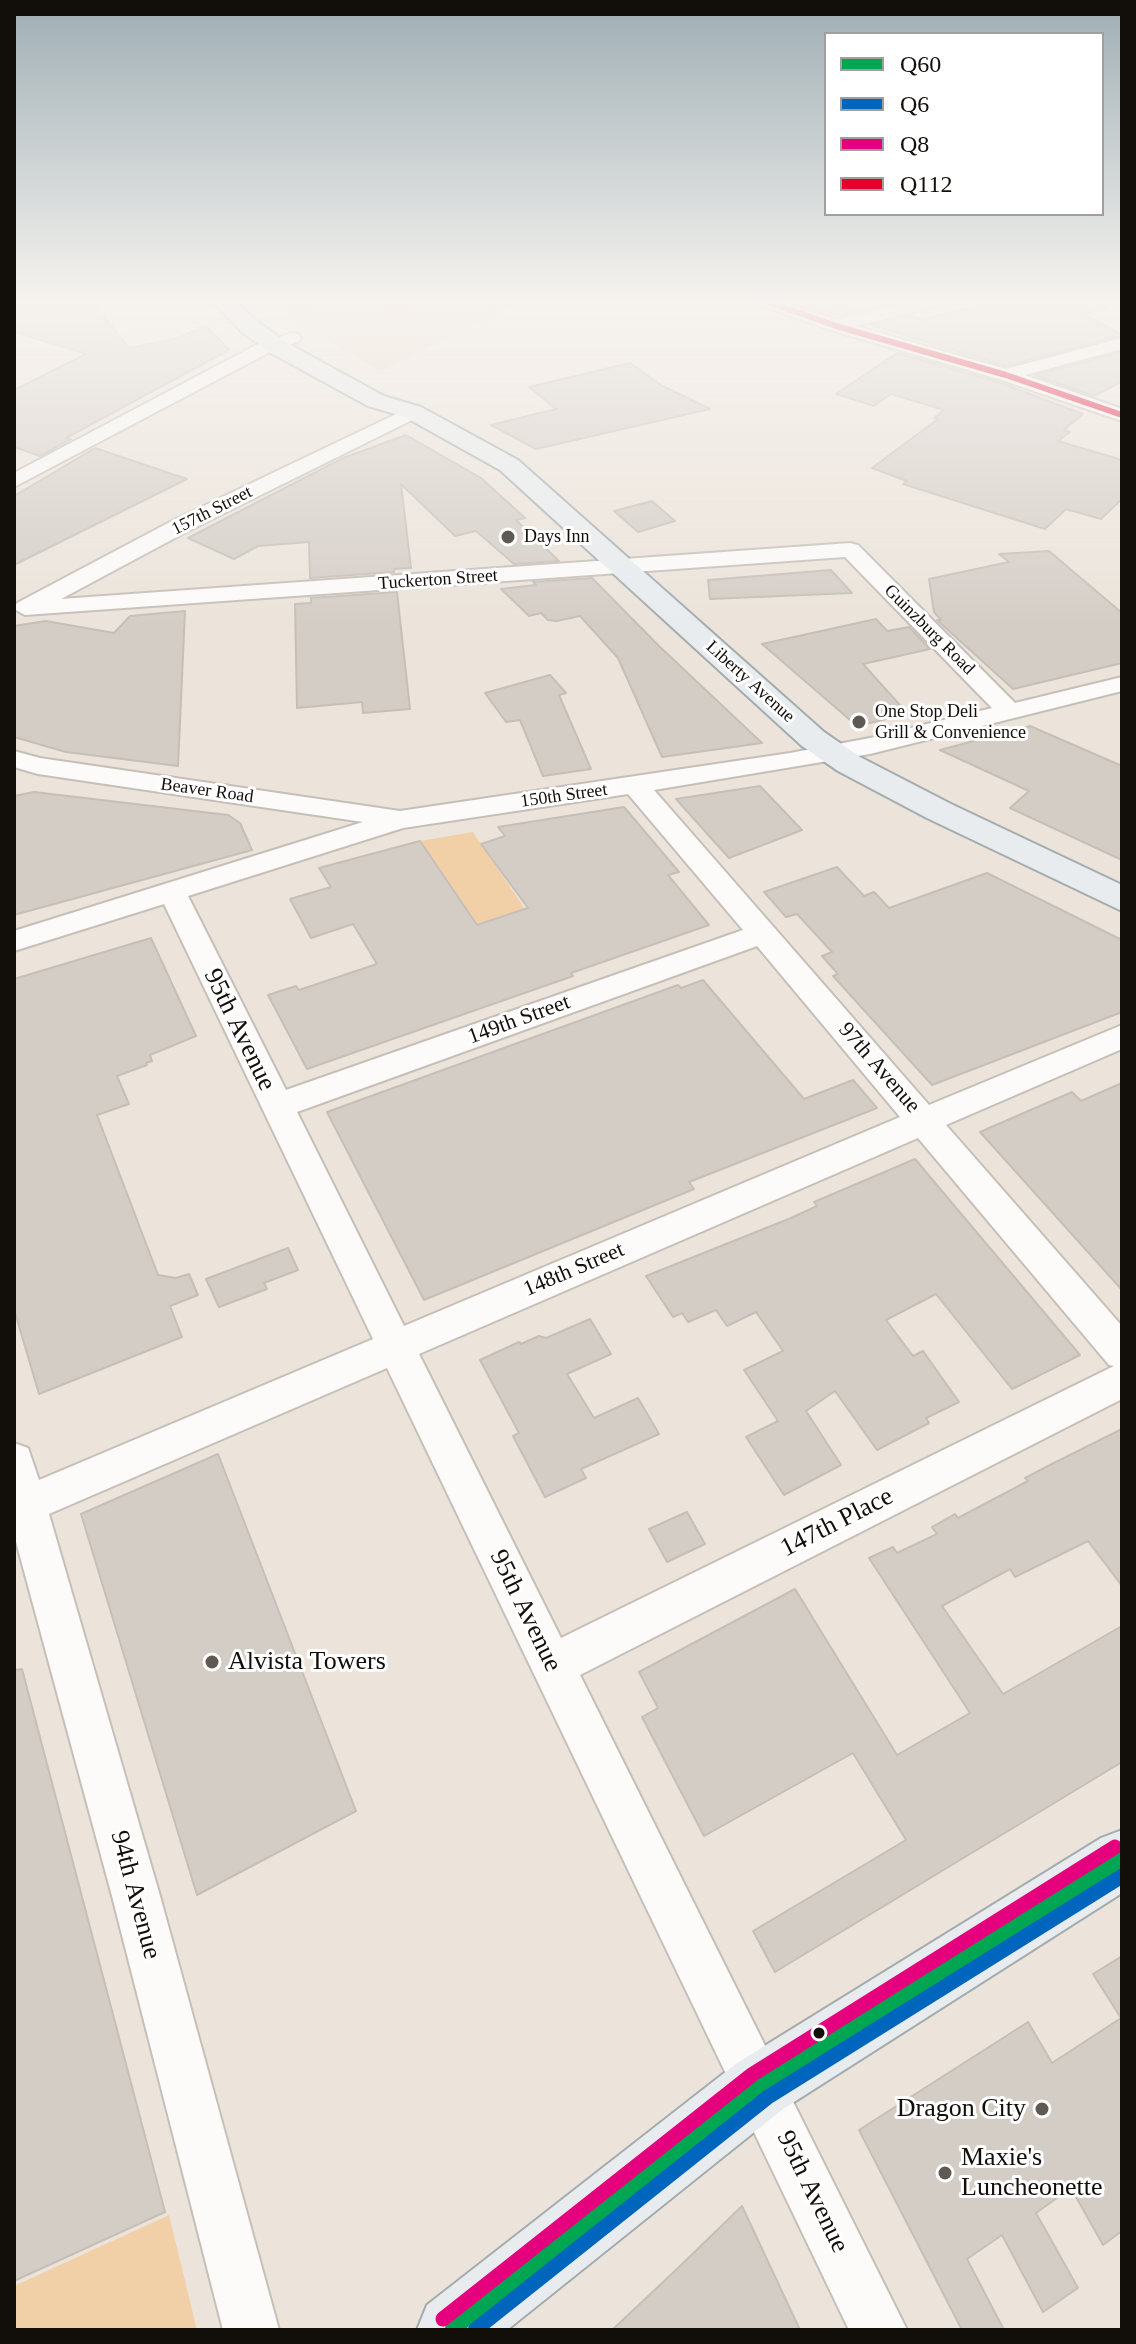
<!DOCTYPE html>
<html>
<head>
<meta charset="utf-8">
<style>
  body { margin:0 }
  #map { position:relative; width:1136px; height:2344px; overflow:hidden; background:#ece4db; font-family:"Times New Roman",serif }
  canvas { display:block }
  .frame { position:absolute; inset:0; border:16px solid #120e09; pointer-events:none }
  .legend { position:absolute; left:824px; top:32px; width:280px; height:184px; box-sizing:border-box; background:#fff; border:2px solid #a09f9d; margin:0; padding:10px 14px; list-style:none; font-size:24px; color:#120e09 }
  .legend li { display:flex; align-items:center; gap:16px; height:40px }
  .legend b { width:40px; border:2px solid #a09f9d }
</style>
</head>
<body>
<div id="map">
<canvas width="1136" height="2344"></canvas>
<div class="frame"></div>
<ul class="legend">
<li><b style="height:10px;background:#00a651"></b>Q60</li>
<li><b style="height:10px;background:#0065bd"></b>Q6</li>
<li><b style="height:10px;background:#e5007d"></b>Q8</li>
<li><b style="height:10px;background:#e4002b"></b>Q112</li>
</ul>
</div>
<script>
const context = document.querySelector('canvas').getContext('2d');
context.lineJoin = 'round';
function fillPath(path, color) {
  context.fillStyle = color;
  context.fill(path, 'evenodd');
}
function shape(rows) {
  const path = new Path2D();
  for (const r of rows) {
    path.moveTo(r[0], r[1]);
    for (let i = 2; i < r.length; i += 2) path.lineTo(r[i], r[i + 1]);
  }
  return path;
}
function stroke(path, color, width, dash) {
  context.strokeStyle = color;
  context.lineWidth = width;
  context.lineCap = dash ? 'butt' : 'round';
  context.setLineDash(dash || []);
  context.stroke(path);
}
function label(font, color, halo, rows, align = 'center') {
  context.font = font + ' "Times New Roman",serif';
  context.lineWidth = 6;
  context.setLineDash([]);
  context.textBaseline = 'middle';
  context.strokeStyle = halo;
  context.fillStyle = color;
  for (const [text, x, y, turn = 0] of rows) {
    context.save();
    context.translate(x, y);
    context.rotate((+turn || 0) * Math.PI / 180);
    context.textAlign = isNaN(turn) ? turn : align;
    if (halo) context.strokeText(text, 0, 0);
    context.fillText(text, 0, 0);
    context.restore();
  }
}
const built = shape([
  [273,300,524,300,381,371,312,331]
]);
const green = shape([
  [301,300,322,300,361,310,396,313,440,309,485,300,515,300,448,314,403,319,335,313],
  [473,832,525,909,477,925,420,841],
  [169,2215,197,2330,14,2330,14,2286]
]);
const building = shape([
  [25,300,91,300,129,348,179,338,205,325,229,350,66,438,71,439,40,456,14,447,14,390,86,354,14,332,14,302,25,300],
  [806,300,885,300,892,303,840,316,805,306,806,300],
  [999,300,1106,300,1107,308,1084,314,1122,335,1006,366,871,325,913,315,921,320,999,300],
  [1122,352,1122,381,1094,396,1035,375,1122,352],
  [897,353,998,382,1083,414,1064,430,1070,432,1058,441,1122,460,1122,499,1101,519,1066,509,1045,529,903,484,907,481,872,468,938,419,934,418,944,410,891,394,874,406,836,394,897,353],
  [630,363,661,385,710,409,536,449,491,425,556,409,529,387,630,363],
  [406,435,481,478,525,518,516,520,559,561,514,564,476,531,455,536,401,484,411,568,394,569,394,572,310,578,309,542,258,546,234,559,188,538,343,458,406,435],
  [95,448,187,479,14,565,14,496,95,448],
  [652,501,675,521,638,532,614,511,652,501],
  [1049,551,1122,613,1122,663,1013,689,937,620,941,620,934,612,929,579,1009,562,999,554,1049,551],
  [831,570,852,593,710,599,708,580,831,570],
  [592,578,659,646,762,743,662,757,618,658,580,616,557,621,548,620,541,613,529,616,501,589,536,585,533,582,592,578],
  [397,592,410,709,363,713,362,702,297,708,295,604,311,603,311,598,397,592],
  [185,611,178,766,66,752,14,737,14,626,46,621,114,633,130,616,185,611],
  [876,619,887,631,909,627,930,649,863,664,908,714,857,726,762,644,876,619],
  [550,675,566,693,559,695,591,769,543,776,520,720,506,722,485,693,550,675],
  [1030,726,1122,766,1122,860,1010,808,1029,791,940,750,1030,726],
  [760,786,802,830,729,858,676,799,760,786],
  [34,792,228,815,240,823,252,850,14,915,14,796,34,792],
  [624,807,679,872,668,875,709,925,571,973,573,976,307,1069,268,995,296,986,299,990,377,964,353,924,311,938,290,899,331,887,319,868,420,841,477,925,528,908,481,844,505,836,498,827,624,807],
  [837,867,864,896,874,892,889,908,987,873,1122,940,1122,1012,932,1085,833,976,838,974,822,956,832,952,797,914,786,917,764,892,837,867],
  [151,938,196,1036,150,1055,152,1061,146,1063,147,1065,117,1076,129,1104,97,1115,158,1275,176,1278,189,1274,198,1295,170,1306,182,1337,39,1394,14,1309,14,979,151,938],
  [703,980,804,1099,853,1080,877,1108,689,1182,694,1189,424,1300,327,1112,678,985,681,988,703,980],
  [1122,1083,1122,1290,980,1132,1072,1092,1081,1101,1122,1083],
  [915,1159,1080,1355,1012,1389,936,1294,886,1320,913,1356,923,1351,959,1402,926,1418,929,1423,877,1450,835,1391,806,1411,841,1465,784,1495,746,1437,778,1421,744,1370,783,1351,756,1312,727,1326,716,1310,688,1322,682,1313,673,1317,646,1276,791,1218,817,1206,814,1202,915,1159],
  [288,1248,298,1270,264,1283,267,1289,219,1307,206,1279,288,1248],
  [590,1319,611,1354,567,1374,594,1418,638,1398,659,1434,581,1469,586,1478,545,1497,513,1436,519,1433,480,1360,519,1342,521,1344,539,1336,546,1338,590,1319],
  [1122,1429,1122,1586,1088,1541,1015,1577,1010,1569,942,1606,1003,1694,1122,1626,1122,1762,775,1972,753,1931,906,1840,853,1753,704,1836,642,1717,658,1708,639,1672,795,1589,897,1755,970,1713,869,1558,893,1547,897,1553,937,1534,932,1527,955,1514,958,1518,1028,1481,1025,1478,1046,1467,1122,1429],
  [218,1454,356,1811,197,1895,81,1514,218,1454],
  [687,1512,705,1544,667,1562,649,1529,687,1512],
  [22,1669,165,2212,14,2281,14,1670,22,1669],
  [1122,1956,1122,2231,1103,2245,1071,2188,1036,2213,1078,2288,1043,2312,1002,2235,967,2259,1004,2330,962,2330,859,2130,1028,2022,1052,2063,1121,2018,1093,1974,1122,1956],
  [742,2206,800,2330,612,2330,678,2268,742,2206]
]);
const minor = shape([
  [754,300,779,300,837,320,918,300,948,300,945,304,856,326,1006,369,1122,338,1122,349,1025,375,1122,409,1122,421,999,379,830,330,757,304,754,300],
  [292,333,298,334,301,338,298,342,268,353,14,487,14,473,256,345,292,333],
  [413,406,420,408,423,412,420,416,186,532,61,599,850,543,858,545,1015,703,1122,677,1122,691,870,754,654,790,929,1105,1122,1025,1122,1049,946,1125,1122,1326,1122,1399,580,1675,907,2330,849,2330,387,1368,49,1514,160,1896,279,2330,223,2330,112,1896,14,1534,14,1443,28,1448,39,1480,373,1339,164,904,14,951,14,931,363,822,38,774,14,767,14,751,40,758,400,811,790,753,870,738,992,708,845,557,25,615,14,609,17,603,170,522,413,406],
  [628,794,743,930,286,1090,188,896,403,828,628,794],
  [757,946,900,1117,404,1326,297,1112,757,946],
  [918,1138,1109,1365,1114,1366,561,1638,419,1354,918,1138]
]);
const major = shape([
  [211,300,234,300,259,323,287,343,384,396,421,407,518,460,824,732,860,757,951,804,1122,885,1122,911,927,818,838,771,802,746,500,470,405,417,368,406,271,353,243,333,211,300],
  [1122,1830,1122,1893,783,2109,507,2330,417,2330,427,2305,737,2063,1101,1838,1122,1830]
]);
const bus1 = shape([
  [452,2330,760,2086,1122,1859]
]);
const bus2 = shape([
  [475,2330,768,2097,1122,1876]
]);
const bus3 = shape([
  [443,2319,753,2074,1115,1847]
]);
const bus4 = shape([
  [763,300,836,326,1006,375,1122,415]
]);
const markers = [
  [508,537,8,"#5e5952"],
  [859,722,8,"#5e5952"],
  [212,1662,8,"#5e5952"],
  [819,2033,7,"#120e09"],
  [1042,2109,8,"#5e5952"],
  [945,2173,8,"#5e5952"]
];
const farStreetnames = [
  ["157th Street",212,511,-27],
  ["Tuckerton Street",438,580,-4],
  ["Guinzburg Road",929,630,45],
  ["Liberty Avenue",750,682,42],
  ["Beaver Road",207,791,8],
  ["150th Street",564,796,-8]
];
const farPoinames = [
  ["Days Inn",524,537],
  ["One Stop Deli",875,712],
  ["Grill & Convenience",875,733]
];
const streetNames = [
  ["149th Street",519,1020,-20],
  ["97th Avenue",879,1068,49],
  ["148th Street",574,1270,-23]
];
const nearStreetnames = [
  ["95th Avenue",239,1030,64],
  ["147th Place",837,1523,-27],
  ["95th Avenue",525,1611,64],
  ["94th Avenue",135,1895,75],
  ["95th Avenue",812,2192,64]
];
const nearPoinames = [
  ["Alvista Towers",228,1662],
  ["Dragon City",1026,2109,"right"],
  ["Maxie's",961,2158],
  ["Luncheonette",961,2188]
];
fillPath(built, '#e7d9ca');
fillPath(green, '#f2d0a7');
fillPath(building, '#d4cdc6');
stroke(building, '#c5bfb8', 2);
stroke(minor, '#c6bfb8', 4);
stroke(major, '#a4acae', 4);
fillPath(minor, '#fcfbfa');
fillPath(major, '#e8ecef');
stroke(bus1, '#00a651', 15);
stroke(bus2, '#0065bd', 15);
stroke(bus3, '#e5007d', 15);
stroke(bus4, '#e4002b', 6);
const sky = context.createLinearGradient(0, 0, 0, 628);
sky.addColorStop(0, '#9faeb4');
sky.addColorStop(0.48, '#f6f3ef');
sky.addColorStop(1, '#f6f3ef00');
context.fillStyle = sky;
context.fillRect(0, 0, 1136, 628);
for (const [x, y, r, color] of markers) {
  const dot = new Path2D();
  dot.arc(x, y, r, 0, 2 * Math.PI);
  context.fillStyle = color;
  context.fill(dot);
  stroke(dot, '#fff', 3);
}
label('18px', '#120e09', '#fff', farStreetnames);
label('18px', '#120e09', '#fff', farPoinames, 'left');
label('22px', '#120e09', '#fff', streetNames);
label('26px', '#120e09', '#fff', nearStreetnames);
label('26px', '#120e09', '#fff', nearPoinames, 'left');
</script>
</body>
</html>
